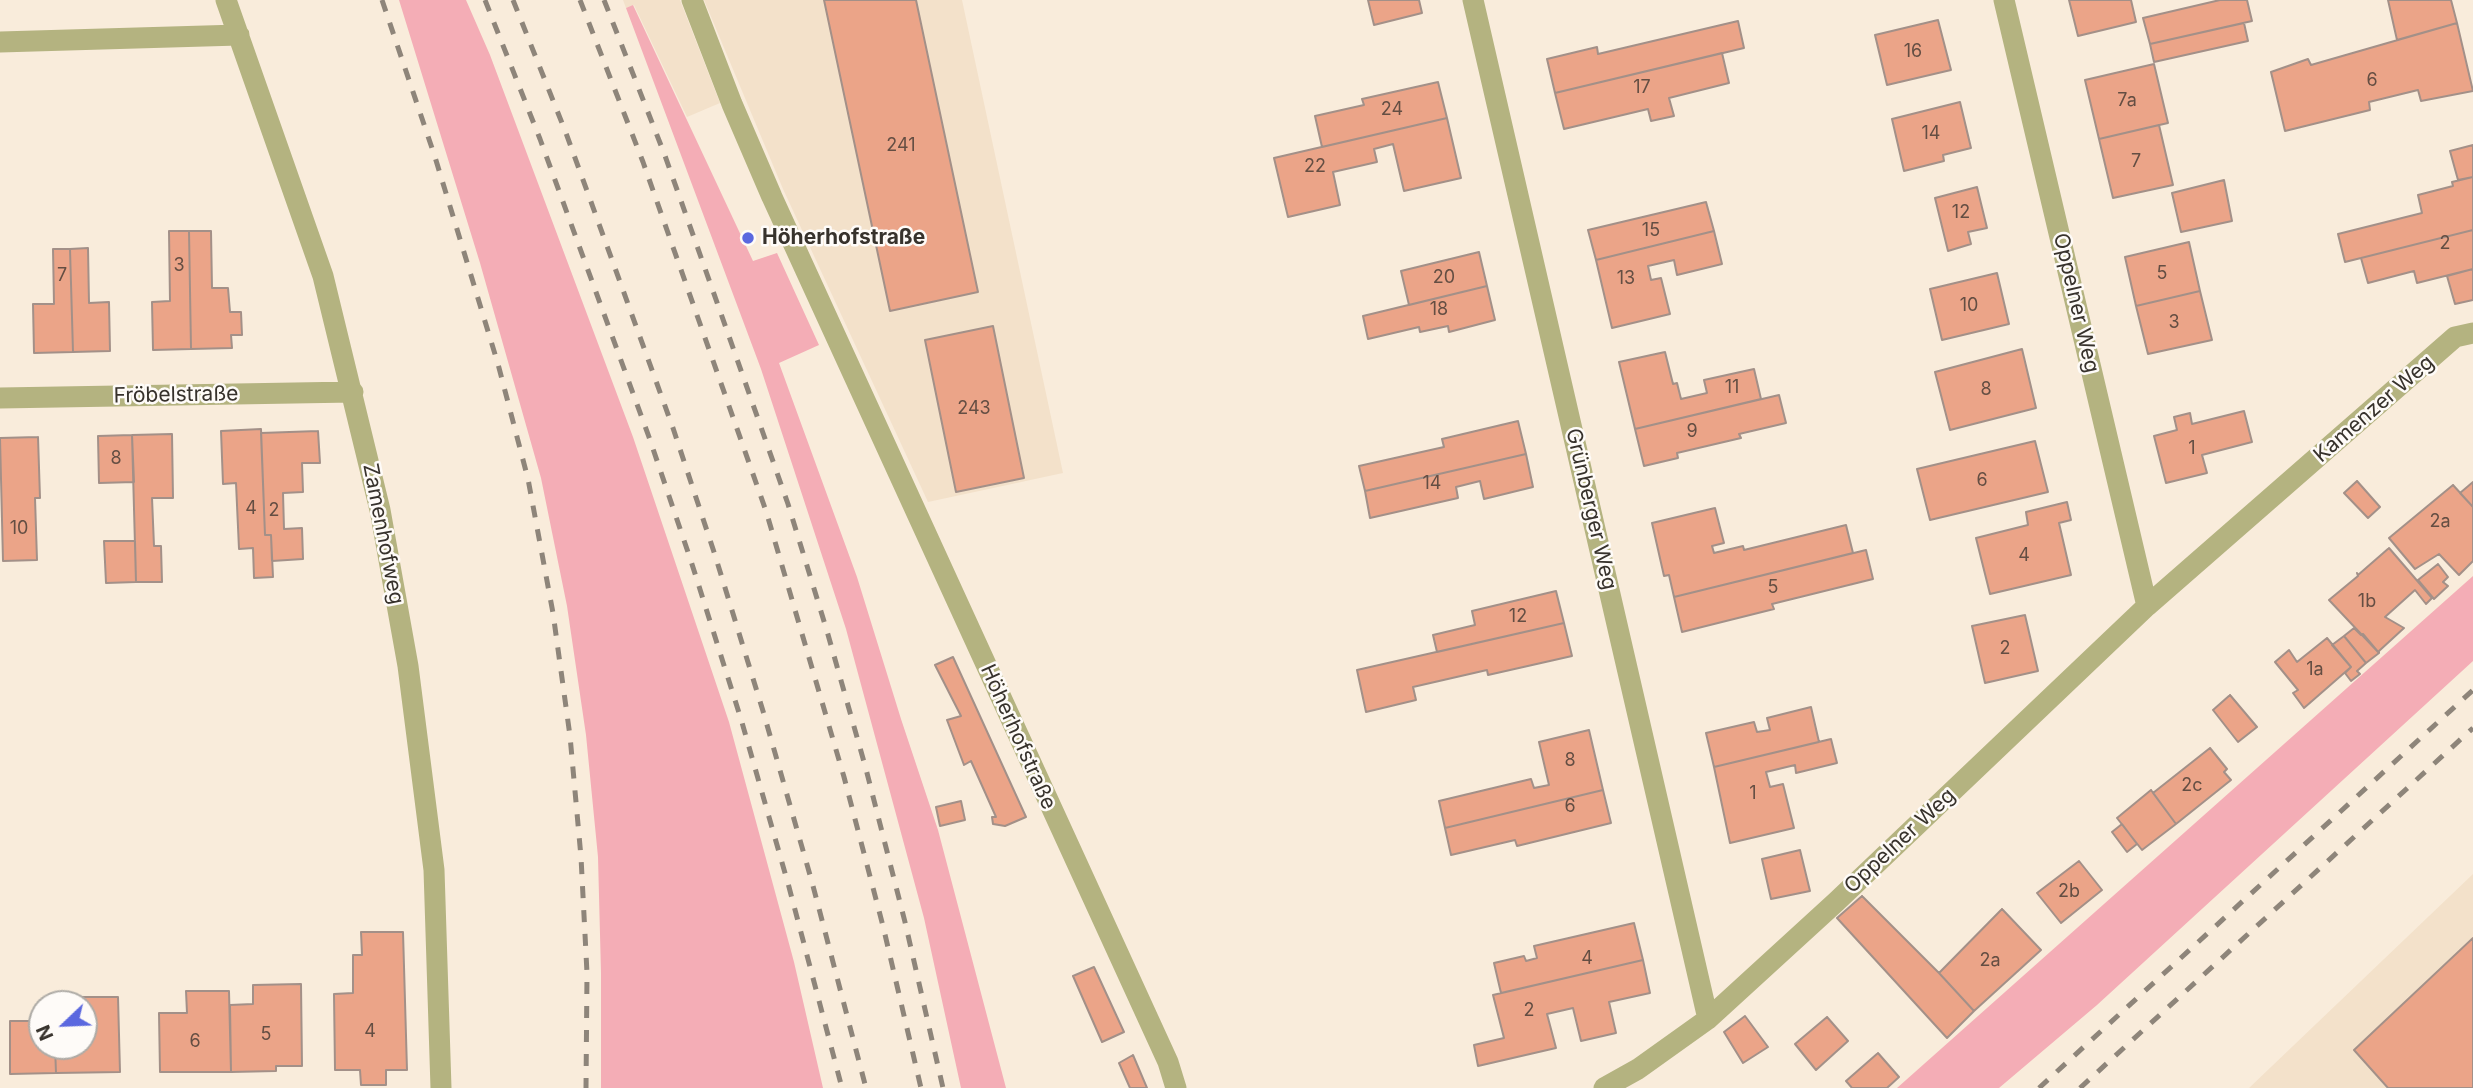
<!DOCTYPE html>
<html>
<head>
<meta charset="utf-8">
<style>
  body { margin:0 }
  #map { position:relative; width:2473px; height:1088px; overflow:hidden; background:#f9ecdb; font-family:Inter,sans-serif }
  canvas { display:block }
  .north { position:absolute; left:28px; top:990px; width:70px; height:70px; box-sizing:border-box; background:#fefbf8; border:2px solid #aeaba6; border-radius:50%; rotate:247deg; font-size:19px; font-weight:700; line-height:28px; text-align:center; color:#37322c }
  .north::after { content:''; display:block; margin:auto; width:24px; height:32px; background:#5b68df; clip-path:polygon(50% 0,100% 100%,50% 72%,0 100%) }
</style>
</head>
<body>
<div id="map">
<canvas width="2473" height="1088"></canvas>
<div class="north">N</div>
</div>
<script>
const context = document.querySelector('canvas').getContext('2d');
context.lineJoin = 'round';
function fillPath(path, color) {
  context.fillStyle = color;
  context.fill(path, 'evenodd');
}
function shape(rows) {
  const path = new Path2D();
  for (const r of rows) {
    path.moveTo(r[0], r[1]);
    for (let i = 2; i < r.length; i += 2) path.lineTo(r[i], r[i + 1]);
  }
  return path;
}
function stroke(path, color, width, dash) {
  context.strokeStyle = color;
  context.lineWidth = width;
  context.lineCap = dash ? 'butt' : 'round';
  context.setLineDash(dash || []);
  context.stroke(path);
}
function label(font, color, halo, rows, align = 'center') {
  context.font = font + ' Inter,sans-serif';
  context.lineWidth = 5;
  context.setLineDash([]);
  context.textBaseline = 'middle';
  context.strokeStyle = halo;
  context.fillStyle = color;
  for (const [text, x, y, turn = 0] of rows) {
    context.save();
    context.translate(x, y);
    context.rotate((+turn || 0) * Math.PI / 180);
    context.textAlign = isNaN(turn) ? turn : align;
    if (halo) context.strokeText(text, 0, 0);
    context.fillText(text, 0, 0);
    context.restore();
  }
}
const built = shape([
  [623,0,680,0,720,103,687,117,634,5,626,8],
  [704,0,962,0,1063,473,928,502,783,189],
  [2473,874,2473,1088,2249,1088]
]);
const green = shape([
  [399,0,466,0,490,55,633,437,729,722,794,962,823,1088,601,1088,601,973,598,857,586,735,567,606,541,478,480,263],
  [633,5,753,261,777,253,819,345,779,363,857,577,901,719,938,830,1006,1088,961,1088,924,918,846,629,761,369,626,8],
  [2473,576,2473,661,2097,1005,1999,1088,1897,1088]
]);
const building = shape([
  [824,0,916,0,978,292,890,311,824,0],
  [1368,0,1419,0,1422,13,1374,25,1368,0],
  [2069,0,2131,0,2136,22,2078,36,2069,0],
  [2220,0,2247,0,2252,21,2150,44,2143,18,2220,0],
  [2388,0,2451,0,2457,23,2397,40,2388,0],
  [1938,20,1951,70,1887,85,1875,35,1938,20],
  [1738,21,1744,48,1555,93,1547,59,1597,47,1598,54,1738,21],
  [2244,23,2248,41,2154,62,2150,44,2244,23],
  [2457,23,2473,91,2421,101,2418,90,2369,102,2370,110,2285,131,2271,72,2308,59,2311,65,2457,23],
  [1722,53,1729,83,1669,98,1674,116,1651,121,1648,109,1564,129,1555,93,1722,53],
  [2154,64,2168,123,2099,139,2085,80,2154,64],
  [1438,82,1447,118,1322,147,1315,116,1364,105,1362,99,1438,82],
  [1960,102,1971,148,1943,155,1944,161,1904,171,1892,119,1960,102],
  [1447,118,1461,178,1404,191,1393,144,1374,149,1377,162,1333,172,1340,205,1288,217,1274,158,1447,118],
  [2159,125,2173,185,2113,198,2099,139,2159,125],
  [2473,145,2473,177,2458,180,2450,151,2473,145],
  [2473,177,2473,230,2345,262,2338,234,2422,213,2418,195,2453,186,2452,182,2473,177],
  [2224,180,2232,221,2181,232,2172,193,2224,180],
  [1977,187,1987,228,1968,232,1971,244,1948,251,1935,198,1977,187],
  [1706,202,1714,231,1596,260,1588,230,1706,202],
  [2473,230,2473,269,2417,283,2414,271,2368,283,2361,258,2473,230],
  [169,231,189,231,191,349,153,350,152,302,170,301,169,231],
  [189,231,211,231,212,288,228,288,230,312,241,312,242,335,231,335,232,348,191,349,189,231],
  [1714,231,1722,264,1677,275,1674,260,1648,266,1651,280,1661,278,1670,314,1612,328,1596,260,1714,231],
  [2189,242,2200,291,2136,306,2125,257,2189,242],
  [88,248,89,303,109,302,110,351,73,352,70,249,88,248],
  [53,249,70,249,73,352,34,353,33,304,54,304,53,249],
  [1479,252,1487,286,1409,305,1401,271,1479,252],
  [2473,269,2473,300,2455,304,2447,276,2473,269],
  [1997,273,2009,324,1942,340,1930,289,1997,273],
  [1487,286,1495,320,1449,332,1448,326,1420,332,1419,327,1368,339,1363,316,1487,286],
  [2200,291,2212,340,2148,354,2136,306,2200,291],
  [993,326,1024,478,956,492,925,340,993,326],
  [2022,349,2036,408,1950,430,1935,372,2022,349],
  [1665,352,1673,384,1677,383,1681,399,1707,393,1704,380,1754,369,1761,399,1635,429,1619,362,1665,352],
  [1779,395,1786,423,1739,434,1741,438,1677,453,1678,458,1644,466,1635,429,1779,395],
  [2244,411,2252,442,2202,455,2207,473,2166,483,2154,436,2177,430,2174,417,2190,413,2192,424,2244,411],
  [1518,421,1526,454,1365,491,1359,466,1444,447,1442,439,1518,421],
  [261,429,265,535,271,535,273,577,254,578,253,548,239,549,236,483,223,484,221,431,261,429],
  [318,431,320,463,302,463,303,492,283,493,284,529,302,528,303,559,272,561,271,535,265,535,261,433,318,431],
  [172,434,173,498,152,498,154,546,161,546,162,582,136,582,132,435,172,434],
  [132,435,134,482,99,483,98,436,132,435],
  [38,437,40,498,35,498,37,560,3,561,0,438,38,437],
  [2035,441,2048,492,1930,520,1917,469,2035,441],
  [1526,454,1533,487,1484,499,1480,481,1456,487,1458,498,1370,518,1365,491,1526,454],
  [2357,481,2380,507,2368,518,2344,493,2357,481],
  [2473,482,2473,507,2460,493,2473,482],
  [2453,485,2473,507,2473,561,2459,575,2439,554,2415,569,2389,538,2453,485],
  [2067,502,2071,520,2059,523,2071,575,1990,594,1976,538,2028,525,2026,512,2067,502],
  [1715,508,1724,543,1712,546,1714,553,1743,546,1744,550,1846,525,1853,553,1674,597,1669,575,1664,576,1652,523,1715,508],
  [104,541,135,541,136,582,106,583,104,541],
  [2389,548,2432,598,2426,604,2415,590,2385,617,2404,628,2379,651,2379,653,2329,600,2358,576,2357,573,2358,575,2389,548],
  [1866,550,1873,579,1772,604,1774,609,1682,632,1674,597,1866,550],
  [2438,564,2448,577,2443,582,2448,586,2434,599,2418,580,2438,564],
  [1556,591,1564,623,1437,652,1433,635,1475,625,1472,611,1556,591],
  [2025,615,2038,671,1985,683,1972,626,2025,615],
  [1564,623,1572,656,1488,675,1487,670,1413,687,1416,700,1366,712,1357,670,1564,623],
  [2354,628,2361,635,2363,634,2379,653,2366,663,2344,636,2354,628],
  [2344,636,2366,663,2357,671,2360,674,2351,681,2345,673,2351,667,2332,645,2344,636],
  [2327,638,2351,667,2304,708,2293,693,2298,690,2275,662,2289,650,2297,662,2327,638],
  [953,657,1026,817,1005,826,993,824,992,817,996,817,971,761,964,765,947,720,961,716,935,665,953,657],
  [2230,695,2257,727,2238,742,2213,710,2230,695],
  [1811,707,1819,742,1714,767,1706,733,1754,722,1757,732,1770,730,1767,718,1811,707],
  [1589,730,1603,790,1445,828,1439,801,1531,779,1534,788,1549,785,1539,742,1589,730],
  [1831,739,1837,763,1796,773,1795,765,1766,772,1770,787,1783,784,1794,828,1730,843,1714,767,1831,739],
  [2210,748,2227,769,2224,772,2231,780,2176,824,2153,793,2210,748],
  [1603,790,1611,823,1517,846,1515,840,1451,855,1445,828,1603,790],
  [2151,790,2176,824,2142,850,2117,818,2151,790],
  [961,801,965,820,940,826,936,807,961,801],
  [2122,824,2137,844,2127,852,2112,832,2122,824],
  [1800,850,1810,891,1771,899,1762,859,1800,850],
  [2079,861,2102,890,2061,923,2037,893,2079,861],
  [1862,896,1939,973,1974,1011,1947,1038,1837,918,1862,896],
  [2002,909,2041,950,1974,1011,1939,973,2002,909],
  [1634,923,1643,960,1501,993,1494,963,1524,956,1526,961,1537,958,1534,946,1634,923],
  [361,932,403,932,407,1070,386,1070,386,1085,361,1085,360,1070,335,1070,334,994,353,993,353,955,362,955,361,932],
  [2473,938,2473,1088,2388,1088,2354,1050,2473,938],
  [1643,960,1650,993,1609,1002,1616,1033,1581,1041,1573,1008,1547,1014,1556,1048,1478,1066,1474,1045,1504,1038,1493,995,1643,960],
  [1094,967,1124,1032,1102,1042,1073,976,1094,967],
  [301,984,302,1066,276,1066,276,1071,231,1072,230,1005,253,1004,253,985,301,984],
  [186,991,229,991,231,1072,160,1072,159,1013,187,1013,186,991],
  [74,997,118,997,120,1072,56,1073,55,1046,84,1046,84,1004,74,1004,74,997],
  [1745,1016,1768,1047,1743,1063,1724,1032,1745,1016],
  [1827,1017,1848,1041,1816,1070,1795,1044,1827,1017],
  [10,1021,42,1021,42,1046,55,1046,56,1073,10,1074,10,1021],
  [1878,1053,1899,1077,1887,1088,1852,1088,1846,1081,1878,1053],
  [1133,1055,1147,1088,1130,1088,1119,1063,1133,1055]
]);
const minor = shape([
  [226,0,323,276,380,510,408,666,434,870,441,1088],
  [692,0,732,104,772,197,1168,1062,1176,1088],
  [1473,0,1708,1019],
  [2004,0,2147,606],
  [0,42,239,35],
  [0,398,353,392],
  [1604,1088,1638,1069,1708,1019,1836,902,2147,606,2455,337,2473,333]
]);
const rail = shape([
  [382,0,435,157,498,364,528,479,553,613,570,736,581,857,587,973,586,1088],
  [485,0,540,139,649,437,691,561,741,719,789,887,842,1088],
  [513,0,566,133,673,428,714,552,763,711,812,882,866,1088],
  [580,0,643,162,766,511,844,777,883,926,921,1088],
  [604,0,664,153,719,308,788,504,827,631,866,769,905,922,943,1088],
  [2039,1088,2473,690],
  [2080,1088,2473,728]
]);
const markers = [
  [748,238,7,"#5b68df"]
];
const numberNames = [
  ["16",1913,52],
  ["6",2372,81],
  ["17",1642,88],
  ["7a",2127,101],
  ["24",1392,110],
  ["14",1931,134],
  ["241",901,146],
  ["7",2136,162],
  ["22",1315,167],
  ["12",1961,213],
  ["15",1651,231],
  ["2",2445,244],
  ["3",179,266],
  ["5",2162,274],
  ["7",62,276],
  ["20",1444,278],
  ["13",1626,279],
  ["10",1969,306],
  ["18",1439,310],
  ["3",2174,323],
  ["11",1732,388],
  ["8",1986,390],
  ["243",974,409],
  ["9",1692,432],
  ["1",2192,449],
  ["8",116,459],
  ["6",1982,481],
  ["14",1432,484],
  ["4",251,509],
  ["2",274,511],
  ["2a",2440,522],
  ["10",19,529],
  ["4",2024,556],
  ["5",1773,588],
  ["1b",2367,602],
  ["12",1518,617],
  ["2",2005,649],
  ["1a",2315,670],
  ["8",1570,761],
  ["2c",2192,786],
  ["1",1753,794],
  ["6",1570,807],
  ["2b",2069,892],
  ["4",1587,959],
  ["2a",1990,961],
  ["2",1529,1011],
  ["4",370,1032],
  ["5",266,1035],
  ["6",195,1042]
];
const poiNames = [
  ["Höherhofstraße",762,238]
];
const streetNames = [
  ["Oppelner Weg",2076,303,77],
  ["Fröbelstraße",176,395,-1],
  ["Kamenzer Weg",2374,409,-41],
  ["Grünberger Weg",1591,509,77],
  ["Zamenhofweg",383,534,79],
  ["Höherhofstraße",1018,737,66],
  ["Oppelner Weg",1900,841,-43]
];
fillPath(built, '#f3e1ca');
fillPath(green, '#f4adb6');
fillPath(building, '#eba488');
stroke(building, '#a39088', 2);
stroke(minor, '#b4b380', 21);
stroke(rail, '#8e857a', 5, [12, 12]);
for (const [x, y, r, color] of markers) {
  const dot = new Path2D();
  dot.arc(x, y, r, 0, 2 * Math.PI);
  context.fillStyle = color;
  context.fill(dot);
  stroke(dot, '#fefbf8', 2.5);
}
label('18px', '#644e43', null, numberNames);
label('bold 21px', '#37322c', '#fefbf8', poiNames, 'left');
label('21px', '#37322c', '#fefbf8', streetNames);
</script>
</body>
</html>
